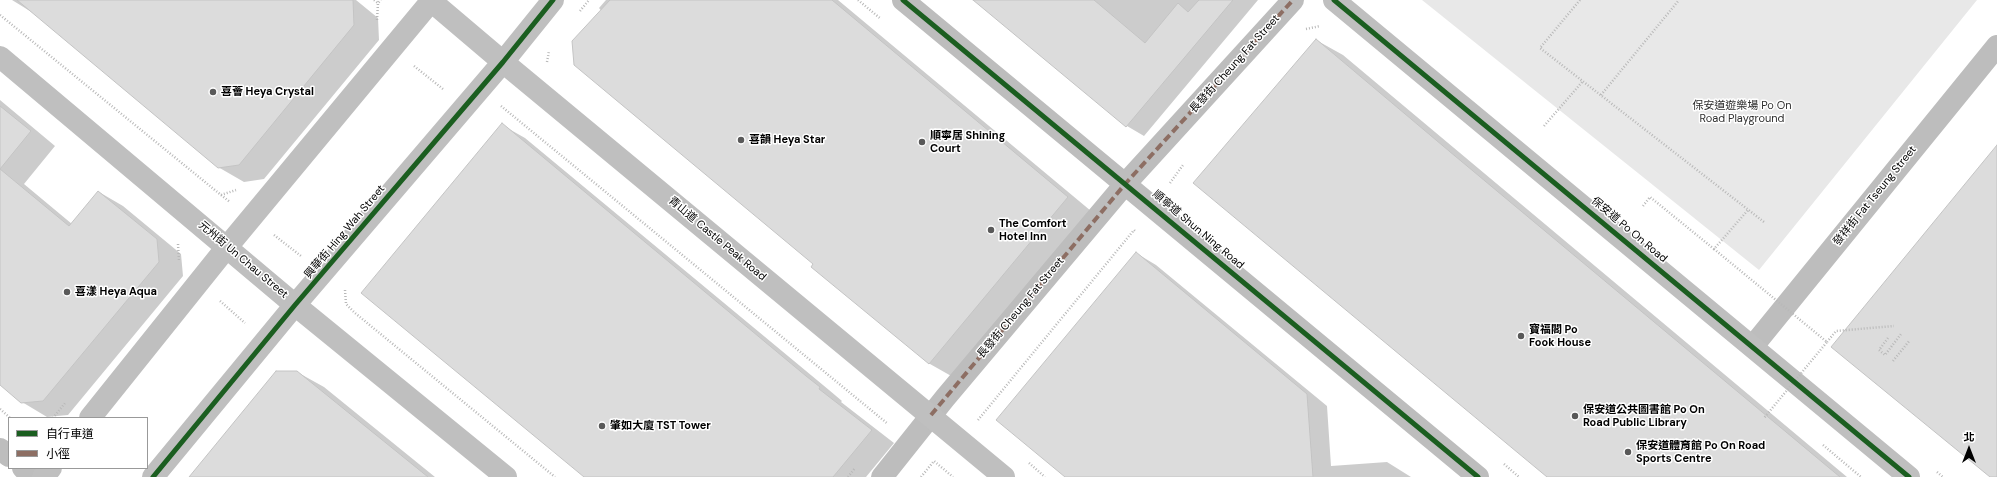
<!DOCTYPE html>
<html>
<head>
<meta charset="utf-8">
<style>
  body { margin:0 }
  #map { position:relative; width:1997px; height:477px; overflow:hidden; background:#fff; font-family:"DM Sans","Noto Sans TC",sans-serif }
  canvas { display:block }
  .legend { position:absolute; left:8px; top:417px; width:140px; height:52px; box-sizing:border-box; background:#fff; border:1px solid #999; margin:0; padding:5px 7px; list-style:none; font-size:12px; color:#000 }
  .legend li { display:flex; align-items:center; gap:8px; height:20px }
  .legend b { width:20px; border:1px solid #999 }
  .north { position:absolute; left:1949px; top:429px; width:40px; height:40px; -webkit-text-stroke:3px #fff; paint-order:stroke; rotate:0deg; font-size:11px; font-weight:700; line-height:16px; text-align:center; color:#000 }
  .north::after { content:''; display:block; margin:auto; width:14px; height:18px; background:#000; clip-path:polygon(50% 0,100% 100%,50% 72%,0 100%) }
</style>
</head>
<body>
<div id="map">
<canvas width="1997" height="477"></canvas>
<ul class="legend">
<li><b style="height:5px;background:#1b5e20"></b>自行車道</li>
<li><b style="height:5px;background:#8d6e63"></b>小徑</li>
</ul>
<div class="north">北</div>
</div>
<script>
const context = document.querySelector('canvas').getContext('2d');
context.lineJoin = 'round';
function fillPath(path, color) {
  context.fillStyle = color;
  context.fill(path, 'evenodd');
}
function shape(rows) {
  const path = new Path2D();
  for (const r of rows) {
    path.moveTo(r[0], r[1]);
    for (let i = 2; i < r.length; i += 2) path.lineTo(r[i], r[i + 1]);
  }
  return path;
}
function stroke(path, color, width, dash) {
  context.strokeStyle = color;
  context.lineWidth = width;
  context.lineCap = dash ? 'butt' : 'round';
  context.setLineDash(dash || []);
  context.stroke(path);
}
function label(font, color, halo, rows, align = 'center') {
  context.font = font + ' "DM Sans","Noto Sans TC",sans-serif';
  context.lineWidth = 3;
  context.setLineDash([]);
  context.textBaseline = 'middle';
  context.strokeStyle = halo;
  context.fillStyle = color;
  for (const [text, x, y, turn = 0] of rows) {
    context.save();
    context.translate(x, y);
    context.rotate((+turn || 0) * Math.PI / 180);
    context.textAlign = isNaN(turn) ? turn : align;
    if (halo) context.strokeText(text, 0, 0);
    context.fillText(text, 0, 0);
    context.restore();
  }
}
const green = shape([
  [1422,0,1977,0,1759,270]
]);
const shadow = shape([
  [12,0,356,0,378,18,379,40,264,179,244,182,218,167,38,16],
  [606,0,838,0,1091,211,953,377,930,364,812,267,814,264,599,8],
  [975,0,1258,0,1144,136,1127,126],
  [1316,40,1343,55,1847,477,1548,477],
  [0,100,55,146,24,184,72,224,99,192,123,206,181,254,183,276,68,415,47,417,22,402,0,384],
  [502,125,525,138,829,390,842,401,841,402,894,443,866,477,585,477],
  [1136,253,1156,265,1327,406,1331,466,1387,462,1411,477,1067,477],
  [297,372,324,387,435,477,190,477]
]);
const building = shape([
  [17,0,353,0,354,25,239,165,218,168,17,0],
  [610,0,832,0,1068,197,929,364,811,267,813,264,574,65,572,41,610,0],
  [973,0,1094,0,1145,43,1178,3,1188,12,1199,0,1233,0,1126,127,973,0],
  [1316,39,1449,151,1840,477,1547,477,1193,183,1316,39],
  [0,106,31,131,0,169,0,106],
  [502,123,806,376,820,387,819,389,872,430,833,477,584,477,361,293,502,123],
  [1997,145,1997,477,1990,477,1831,347,1997,145],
  [0,169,69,226,98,191,157,239,159,262,43,401,21,403,0,385,0,169],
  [1136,252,1307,394,1313,477,1065,477,996,420,1136,252],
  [276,371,297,371,428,477,189,477,276,371]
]);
const path = shape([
  [374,0,378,3],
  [858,0,881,19],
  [1580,0,1540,48,1764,222],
  [580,11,589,0],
  [0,15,221,195,236,190],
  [377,20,378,3,381,0],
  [1306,29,1320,26],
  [547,62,549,51],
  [414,66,443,89],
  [1601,95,1679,0],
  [501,106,888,424],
  [1544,126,1583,81],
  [1170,183,1183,165],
  [221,195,230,202],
  [1643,206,1650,197,1714,249,1748,210],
  [274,235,301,256],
  [178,244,179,261],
  [345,290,346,304,355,313,555,477],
  [220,301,245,323],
  [1888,338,1879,350,1885,355,1901,334],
  [1827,342,1836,331,1894,326],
  [1893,361,1910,340],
  [0,409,10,418],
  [53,418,65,403],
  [978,420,1134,230,1135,231],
  [1823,445,1861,477],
  [1029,463,1045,477],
  [1504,464,1519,477],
  [1937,472,1943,477],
  [848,477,855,468],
  [921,477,934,461,953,477]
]);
const street = shape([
  [903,0,1478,477],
  [1753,346,1997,46],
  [0,449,9,456],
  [23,468,34,477],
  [882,477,945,398,1126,183,1293,0]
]);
const secondary = shape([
  [430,0,503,62,1004,477],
  [1334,0,1909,477],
  [0,57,295,305,506,477],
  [90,418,227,247,432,0],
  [43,477,51,468],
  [153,477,295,305,503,62,553,0]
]);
const pathBridge = shape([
  [1714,249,1827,342,1764,418]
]);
const quiet = shape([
  [931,415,1126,183,1293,0]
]);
const cycleway = shape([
  [903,0,1478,477],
  [1334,0,1909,477],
  [153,477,295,305,503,62,553,0]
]);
const markers = [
  [213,92,4,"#595959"],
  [741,140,4,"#595959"],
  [922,142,4,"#595959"],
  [991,230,4,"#595959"],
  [67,292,4,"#595959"],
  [1521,336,4,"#595959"],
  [1575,416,4,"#595959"],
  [602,426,4,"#595959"],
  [1628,452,4,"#595959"]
];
const streetNames = [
  ["長發街 Cheung Fat Street",1235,64,-48],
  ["發祥街 Fat Tseung Street",1875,196,-51],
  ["順寧道 Shun Ning Road",1198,230,40],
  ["保安道 Po On Road",1629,230,40],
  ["興華街 Hing Wah Street",345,232,-50],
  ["青山道 Castle Peak Road",717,239,40],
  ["元州街 Un Chau Street",243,260,40],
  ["長發街 Cheung Fat Street",1021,308,-50]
];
const poiNames = [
  ["喜薈 Heya Crystal",221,92],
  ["順寧居 Shining",930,136],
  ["Court",930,149],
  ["喜韻 Heya Star",749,140],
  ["The Comfort",999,224],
  ["Hotel Inn",999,237],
  ["喜漾 Heya Aqua",75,292],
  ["寶福閣 Po",1529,330],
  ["Fook House",1529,343],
  ["保安道公共圖書館 Po On",1583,410],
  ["Road Public Library",1583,423],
  ["肇如大廈 TST Tower",610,426],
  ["保安道體育館 Po On Road",1636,446],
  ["Sports Centre",1636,459]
];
const parkNames = [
  ["保安道遊樂場 Po On",1742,106],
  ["Road Playground",1742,119]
];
fillPath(green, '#e8e8e8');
fillPath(shadow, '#0003');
fillPath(building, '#dcdcdc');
stroke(building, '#c4c4c4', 1);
stroke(path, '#b8b8b8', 2.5, [1, 2]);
stroke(street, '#bdbdbd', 22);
stroke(secondary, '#bfbfbf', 22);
stroke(pathBridge, '#b8b8b8', 2.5, [1, 2]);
stroke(quiet, '#8d6e63', 4, [8, 4]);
stroke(cycleway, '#1b5e20', 5);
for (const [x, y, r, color] of markers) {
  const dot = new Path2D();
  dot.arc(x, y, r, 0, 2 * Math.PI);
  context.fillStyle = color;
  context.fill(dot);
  stroke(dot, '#fff', 1.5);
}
label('11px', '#000', '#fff', streetNames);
label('bold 11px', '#000', '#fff', poiNames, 'left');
label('11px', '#2d2d2d', '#fff', parkNames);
</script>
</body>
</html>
